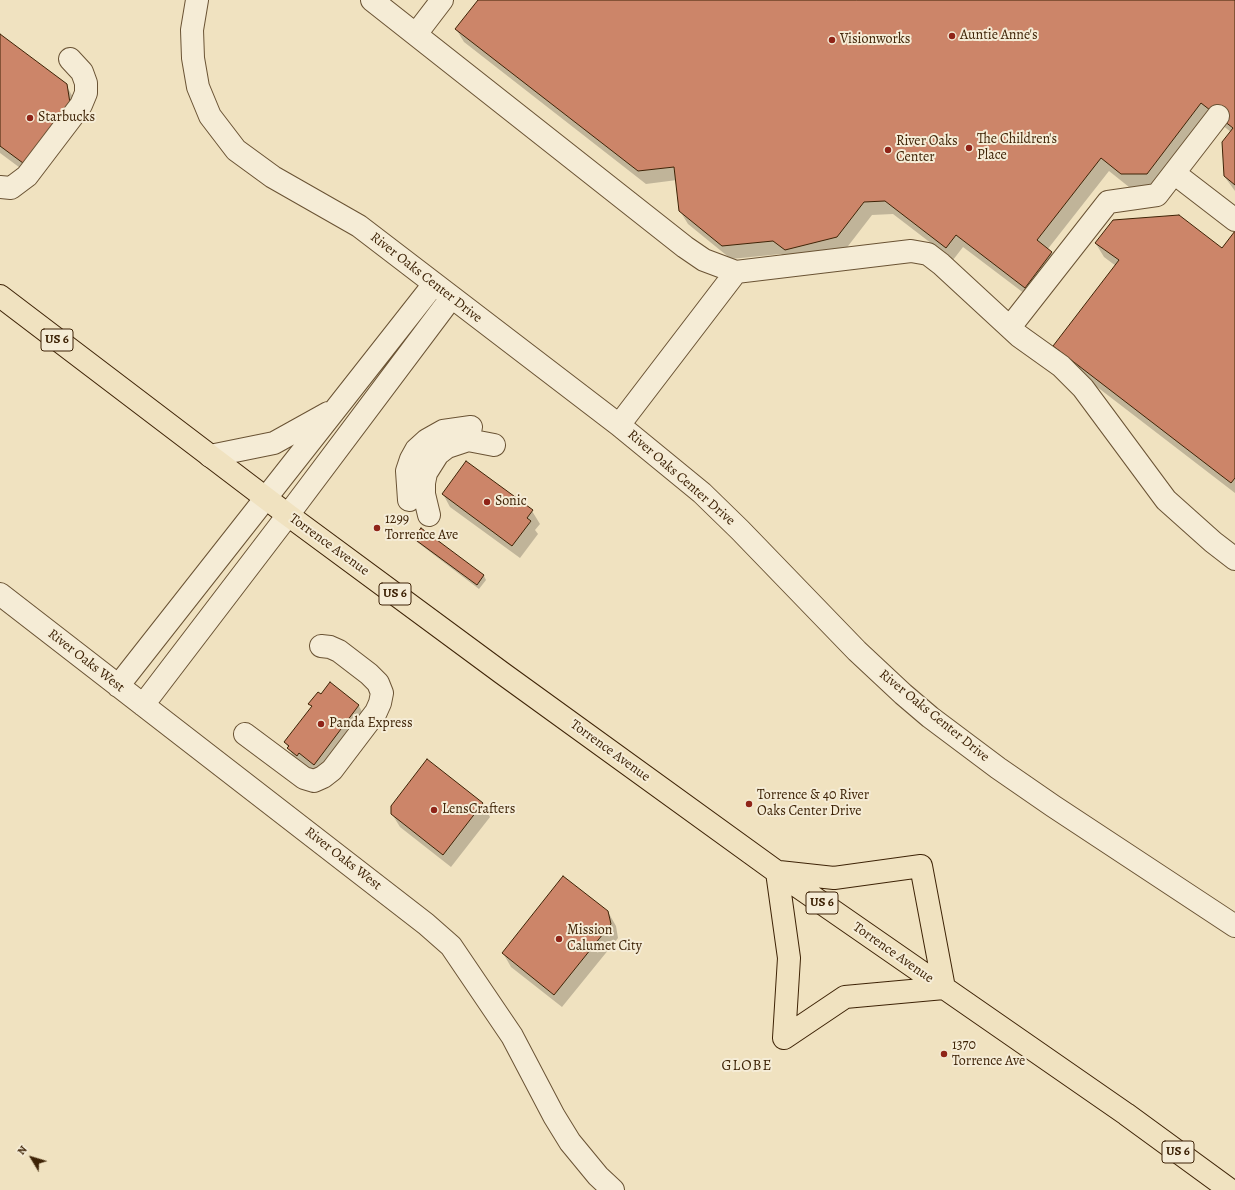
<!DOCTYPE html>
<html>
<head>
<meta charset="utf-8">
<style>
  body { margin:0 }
  #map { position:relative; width:1235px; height:1190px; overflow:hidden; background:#f0e2c0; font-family:Alegreya,serif }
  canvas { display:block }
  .north { position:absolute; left:12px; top:1138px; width:40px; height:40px; -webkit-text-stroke:3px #f5ecd6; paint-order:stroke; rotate:308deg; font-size:11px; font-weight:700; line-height:16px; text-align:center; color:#3e2306 }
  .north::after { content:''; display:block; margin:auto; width:14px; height:18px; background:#3e2306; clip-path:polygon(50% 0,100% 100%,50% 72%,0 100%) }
</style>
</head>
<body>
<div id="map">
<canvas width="1235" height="1190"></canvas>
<div class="north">N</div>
</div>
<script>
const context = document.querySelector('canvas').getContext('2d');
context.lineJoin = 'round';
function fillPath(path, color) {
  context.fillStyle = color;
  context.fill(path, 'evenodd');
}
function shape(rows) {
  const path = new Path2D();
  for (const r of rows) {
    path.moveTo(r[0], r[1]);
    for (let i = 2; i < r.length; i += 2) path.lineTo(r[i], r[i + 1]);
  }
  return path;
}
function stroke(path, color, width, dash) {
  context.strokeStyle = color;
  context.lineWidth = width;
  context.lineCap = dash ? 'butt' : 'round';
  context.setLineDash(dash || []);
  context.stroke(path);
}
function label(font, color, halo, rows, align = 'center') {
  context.font = font + ' Alegreya,serif';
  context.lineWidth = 4;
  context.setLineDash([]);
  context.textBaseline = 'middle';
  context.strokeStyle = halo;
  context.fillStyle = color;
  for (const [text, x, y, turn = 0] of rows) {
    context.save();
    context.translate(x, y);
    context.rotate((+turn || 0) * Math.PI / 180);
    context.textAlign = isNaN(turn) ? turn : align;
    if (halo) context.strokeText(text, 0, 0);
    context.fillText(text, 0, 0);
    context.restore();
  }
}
const shadow = shape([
  [479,0,1235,0,1235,191,1224,176,1231,132,1209,115,1155,186,1129,187,1109,171,1047,250,1051,253,1059,266,1033,300,963,247,953,260,893,214,872,215,845,250,793,263,781,254,731,259,688,224,680,211,677,180,646,184,464,42,456,29],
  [0,36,66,85,74,99,31,176,0,153],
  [1235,232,1235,493,1062,360,1054,346,1116,266,1104,257,1096,244,1222,250],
  [466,462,532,511,540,524,535,530,538,534,520,558,450,507,443,494],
  [421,529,484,576,486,580,479,589,417,542,415,538],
  [321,695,359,706,366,719,321,777,307,766,305,768,296,761,285,742,312,707,310,704],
  [482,803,490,817,451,867,400,827,392,814],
  [608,912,616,926,618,938,562,1007,511,967,503,953]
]);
const building = shape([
  [478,0,1235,0,1235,185,1224,176,1222,142,1233,128,1201,103,1147,174,1121,174,1101,158,1037,240,1052,252,1025,288,956,235,946,248,885,201,864,202,837,237,785,250,773,241,722,246,679,211,674,167,638,171,455,29,478,0],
  [0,34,67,84,70,103,23,163,0,146,0,34],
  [1179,215,1222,248,1235,231,1235,478,1231,483,1053,346,1119,260,1095,243,1113,220,1179,215],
  [466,461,533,510,527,518,531,521,512,546,442,494,466,461],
  [421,528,484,575,477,585,413,538,421,528],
  [330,682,359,705,314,765,299,753,297,756,287,748,289,746,284,742,312,706,308,704,318,692,321,694,330,682],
  [427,759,483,803,443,855,391,814,391,806,427,759],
  [563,876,608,911,611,924,554,995,502,953,563,876]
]);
const minor = shape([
  [197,0,192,30,193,58,198,87,210,116,236,150,273,177,359,226,619,425,702,493,740,530,857,651,903,694,930,717,998,768,1053,806,1235,926],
  [372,0,685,247,704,260,736,272,911,251,928,254,941,264,1019,336,1061,366,1083,388,1166,500,1213,542,1235,559],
  [416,34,442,0],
  [1174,173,1235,220],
  [0,187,11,188,27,176,81,105,86,93,86,83,82,72,70,59],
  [1010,327,1108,202,1157,195,1218,116],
  [619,425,736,272],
  [210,456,274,443,328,413],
  [409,500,407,471,411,459,416,450,427,440,443,431,471,427],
  [429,515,424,494,424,483,426,473,438,454,447,447,468,440,494,445],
  [0,594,426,924,451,946,512,1036,554,1116,570,1142,598,1176,613,1190],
  [118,686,434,284],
  [143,705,288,515,451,298],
  [245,734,304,778,314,781,323,777,332,770,376,712,380,703,382,693,378,683,369,674,339,651,330,647,321,646]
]);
const major = shape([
  [0,296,288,515,502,673,777,872,1126,1114,1230,1190],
  [777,872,789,958,784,1038],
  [779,872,834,878,921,866,944,988],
  [784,1038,845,997,944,988]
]);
const markers = [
  [952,36,4,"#8f2418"],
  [832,40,4,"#8f2418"],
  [30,118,4,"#8f2418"],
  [969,148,4,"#8f2418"],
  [888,150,4,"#8f2418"],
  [487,502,4,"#8f2418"],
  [377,528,4,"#8f2418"],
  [321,724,4,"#8f2418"],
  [749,804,4,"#8f2418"],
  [434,810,4,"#8f2418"],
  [559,939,4,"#8f2418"],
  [944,1054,4,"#8f2418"]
];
const shields = [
  [57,340,32],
  [395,594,32],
  [822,903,32],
  [1178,1152,32]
];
const shieldNames = [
  ["US 6",57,340],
  ["US 6",395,594],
  ["US 6",822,903],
  ["US 6",1178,1152]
];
const poiNames = [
  ["Auntie Anne's",960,36],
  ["Visionworks",840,40],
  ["Starbucks",38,118],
  ["The Children's",977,140],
  ["Place",977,156],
  ["River Oaks",896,142],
  ["Center",896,158],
  ["Sonic",495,502],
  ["1299",385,520],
  ["Torrence Ave",385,536],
  ["Panda Express",329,724],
  ["Torrence & 40 River",757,796],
  ["Oaks Center Drive",757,812],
  ["LensCrafters",442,810],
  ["Mission",567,931],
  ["Calumet City",567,947],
  ["1370",952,1046],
  ["Torrence Ave",952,1062]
];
const streetNames = [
  ["River Oaks Center Drive",426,278,38],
  ["River Oaks Center Drive",681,478,41],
  ["Torrence Avenue",329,545,36],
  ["River Oaks West",86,661,38],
  ["River Oaks Center Drive",934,716,39],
  ["Torrence Avenue",610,751,36],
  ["River Oaks West",343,859,38],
  ["Torrence Avenue",893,953,35]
];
const neighbourhoodNames = [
  ["GLOBE",747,1066]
];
fillPath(shadow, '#0003');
fillPath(building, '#cc8569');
stroke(building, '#3e2306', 1);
stroke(minor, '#6a5334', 24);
stroke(major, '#3e2306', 24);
stroke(minor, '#f5ecd6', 22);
stroke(major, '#f0e2c0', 22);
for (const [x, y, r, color] of markers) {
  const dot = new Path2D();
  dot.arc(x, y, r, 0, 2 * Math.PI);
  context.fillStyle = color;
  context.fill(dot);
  stroke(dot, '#f5ecd6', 1.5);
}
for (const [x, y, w] of shields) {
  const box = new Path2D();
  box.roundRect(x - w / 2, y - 11, w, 22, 3);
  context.fillStyle = '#f5ecd6';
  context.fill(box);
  stroke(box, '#3e2306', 1);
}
label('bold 13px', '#3e2306', null, shieldNames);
label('14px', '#3e2306', '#f5ecd6', poiNames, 'left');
label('14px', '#3e2306', '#f5ecd6', streetNames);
context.letterSpacing = '1px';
label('15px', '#3e2306', '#f5ecd6', neighbourhoodNames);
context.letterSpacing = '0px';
</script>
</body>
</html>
